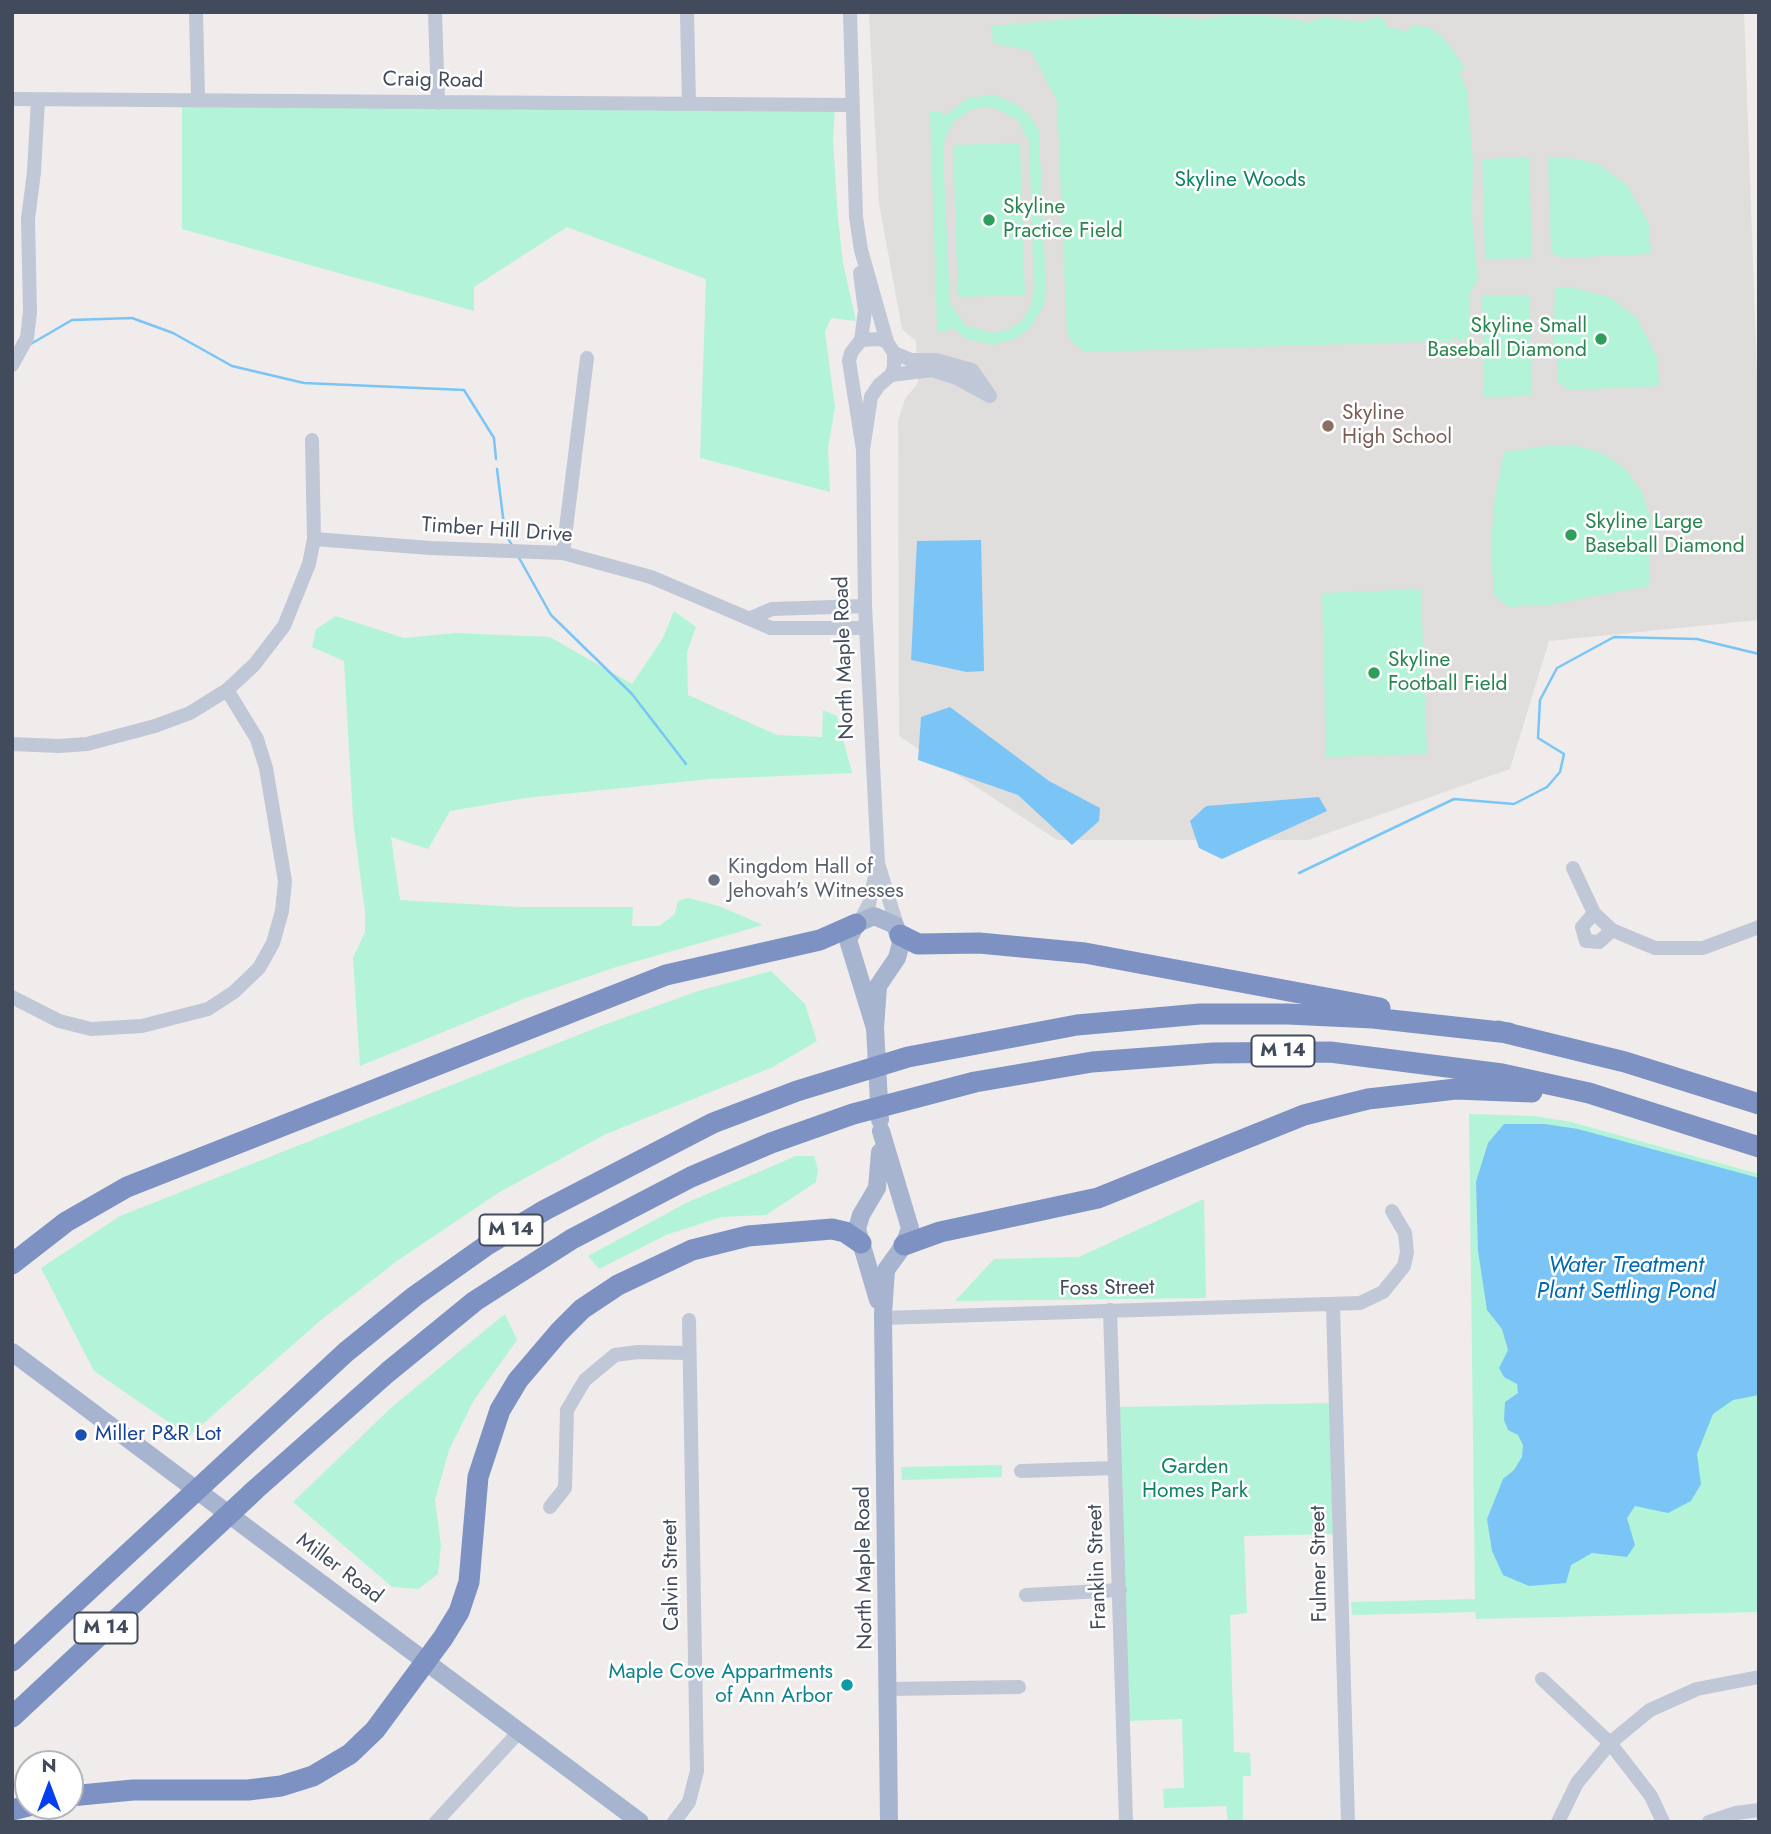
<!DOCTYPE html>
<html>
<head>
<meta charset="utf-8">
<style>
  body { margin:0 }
  #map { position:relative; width:1771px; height:1834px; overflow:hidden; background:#efeceb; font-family:Jost,sans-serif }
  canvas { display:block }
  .frame { position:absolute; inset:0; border:14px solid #424b5b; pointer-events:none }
  .north { position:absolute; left:14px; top:1750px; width:70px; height:70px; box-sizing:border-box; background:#fff; border:2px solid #b3b7bd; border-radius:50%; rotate:0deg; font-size:19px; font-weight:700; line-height:28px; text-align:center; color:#424b5b }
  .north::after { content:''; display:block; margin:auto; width:24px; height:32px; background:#043ef1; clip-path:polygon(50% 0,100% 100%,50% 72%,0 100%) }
</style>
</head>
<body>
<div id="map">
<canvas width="1771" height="1834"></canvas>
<div class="frame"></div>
<div class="north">N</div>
</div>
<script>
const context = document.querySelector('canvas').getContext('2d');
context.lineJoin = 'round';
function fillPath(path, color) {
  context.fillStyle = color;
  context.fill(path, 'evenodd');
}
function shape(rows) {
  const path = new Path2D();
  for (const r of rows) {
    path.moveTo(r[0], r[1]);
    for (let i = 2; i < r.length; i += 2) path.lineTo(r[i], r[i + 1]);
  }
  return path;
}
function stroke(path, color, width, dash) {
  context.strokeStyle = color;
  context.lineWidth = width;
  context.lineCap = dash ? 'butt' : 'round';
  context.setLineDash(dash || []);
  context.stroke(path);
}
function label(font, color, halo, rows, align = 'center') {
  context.font = font + ' Jost,sans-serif';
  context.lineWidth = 5;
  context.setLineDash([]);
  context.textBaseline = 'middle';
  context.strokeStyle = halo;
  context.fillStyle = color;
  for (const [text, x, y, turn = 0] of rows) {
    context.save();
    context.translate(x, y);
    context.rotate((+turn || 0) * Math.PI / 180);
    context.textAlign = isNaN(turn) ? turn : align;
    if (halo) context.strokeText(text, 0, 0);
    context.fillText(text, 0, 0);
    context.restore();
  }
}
const education = shape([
  [1744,12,1759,430,1759,620,1549,641,1510,769,1308,840,1057,840,899,736,898,421,905,399,918,383,916,341,902,329,879,203,869,13]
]);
const green = shape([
  [1128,14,1204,19,1221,16,1267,16,1300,20,1305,23,1324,17,1362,22,1380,16,1388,27,1407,31,1413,25,1431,28,1445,39,1465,68,1459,72,1467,90,1473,162,1472,218,1478,280,1470,293,1470,337,1461,341,1454,337,1452,341,1085,352,1073,343,1067,334,1057,101,1031,51,993,43,991,26],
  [994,95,1018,105,1030,116,1039,131,1046,288,1044,305,1031,327,1017,338,993,345,967,339,949,326,949,331,937,331,930,112,942,112,943,117,968,98],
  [992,107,1017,119,1029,142,1034,288,1030,308,1023,319,1012,328,992,333,966,325,950,304,943,152,945,138,955,120,972,109],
  [182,99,835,105,833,142,838,218,843,263,856,321,831,318,825,332,835,408,828,448,830,492,700,458,706,279,567,227,474,287,474,311,182,229],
  [1020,143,1025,295,958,297,953,145],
  [1529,157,1532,258,1485,259,1482,159],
  [1566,157,1598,164,1627,185,1649,224,1651,254,1562,258,1551,252,1548,158],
  [1570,287,1610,297,1637,318,1657,357,1659,386,1568,390,1558,382,1557,352,1553,347,1555,288],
  [1482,295,1529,295,1532,396,1484,397],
  [1544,446,1578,446,1604,454,1626,470,1641,490,1651,519,1649,586,1548,605,1508,607,1494,595,1491,551,1494,502,1504,452],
  [1421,589,1427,754,1326,757,1322,593],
  [674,611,696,627,687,652,688,695,777,735,822,737,823,710,837,716,852,773,710,779,525,798,450,811,428,849,391,837,400,900,518,907,633,907,632,926,659,926,675,914,678,901,688,898,719,906,763,925,616,967,526,998,360,1066,353,958,365,932,365,912,353,819,344,661,312,647,316,629,336,616,404,638,455,633,550,637,632,684,663,638],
  [771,971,805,1004,817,1041,773,1067,606,1134,498,1193,397,1261,321,1320,189,1436,94,1371,41,1268,120,1216,601,1026,695,992],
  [1469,1114,1535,1116,1571,1122,1759,1174,1759,1612,1476,1619,1475,1612,1352,1615,1351,1602,1475,1599],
  [796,1156,814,1156,818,1170,816,1182,766,1215,721,1217,666,1235,599,1269,588,1256,686,1203],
  [1204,1199,1206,1298,955,1301,994,1259,1079,1257],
  [505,1314,517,1340,474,1400,449,1450,435,1500,441,1545,438,1574,418,1589,392,1587,293,1502,393,1406],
  [1329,1403,1333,1534,1244,1536,1247,1613,1230,1615,1234,1752,1250,1753,1251,1776,1243,1776,1243,1822,1228,1822,1226,1806,1164,1808,1163,1789,1184,1788,1182,1719,1127,1721,1119,1407],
  [1002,1465,1002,1477,902,1480,901,1467]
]);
const water = shape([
  [981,540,984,671,967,672,911,660,917,541],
  [950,707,1049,781,1100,808,1099,821,1072,845,1018,795,918,760,921,717],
  [1319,797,1327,811,1222,859,1199,848,1190,821,1206,806],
  [1504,1124,1545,1124,1578,1129,1759,1178,1759,1395,1733,1400,1713,1414,1697,1454,1701,1484,1691,1501,1668,1513,1635,1506,1627,1518,1635,1545,1627,1557,1592,1553,1571,1565,1566,1583,1529,1586,1503,1575,1492,1551,1487,1519,1503,1479,1514,1470,1522,1457,1523,1445,1518,1435,1508,1430,1504,1420,1505,1402,1518,1393,1517,1384,1504,1377,1499,1368,1508,1350,1502,1329,1487,1310,1478,1251,1476,1182,1488,1143]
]);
const stream = shape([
  [29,345,72,320,132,318,173,333,232,366,304,383,464,390,494,438,496,459],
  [497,469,505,533,513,547],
  [518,556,551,615,632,694,686,764],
  [1299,873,1454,799,1514,804,1547,787,1560,772,1564,754,1538,738,1540,700,1557,668,1614,637,1697,639,1759,654]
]);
const minor = shape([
  [196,12,198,98],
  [435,12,438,103],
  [687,12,689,104],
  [850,12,856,217,861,250,887,342],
  [12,99,852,105],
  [860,273,865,311,861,340],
  [894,353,911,360,936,360,972,370,990,396],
  [12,365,27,338,30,312,28,219,34,172,38,100],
  [891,375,932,370,957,378,988,395],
  [314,539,430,548,563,553,651,577,771,628,866,628],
  [563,553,587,358],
  [751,618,772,609,865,606],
  [12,744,59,746,87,744,155,726,190,713,227,690,254,665,284,626,309,564,314,539,312,440],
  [878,863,899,932],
  [1573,868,1594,913,1612,930,1655,948,1703,948,1759,927],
  [1594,913,1582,927,1586,941,1599,942,1612,930],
  [860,921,869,904,878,863,865,606,863,450,849,361,851,353,861,340,880,339,887,342,894,353,894,367,891,375,879,385,871,397,863,450],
  [12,997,59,1021,91,1029,142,1026,208,1009,234,992,259,968,273,943,282,911,285,881,266,768,257,739,227,690],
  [1333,1306,1348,1822],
  [1110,1310,1126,1822],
  [883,1318,1360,1303,1383,1292,1404,1266,1407,1252,1405,1233,1392,1211],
  [1021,1471,1115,1468],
  [550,1507,565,1488,567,1410,585,1380,615,1355,638,1352,689,1353],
  [1026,1595,1120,1590],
  [1542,1679,1610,1743,1651,1796,1663,1822],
  [889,1689,1019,1687],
  [436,1822,518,1733],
  [674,1822,689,1802,697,1771,689,1320],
  [1558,1822,1577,1783,1610,1743,1650,1710,1697,1689,1759,1677],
  [1709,1822,1736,1813,1759,1810]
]);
const major = shape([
  [875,1028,848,940,856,924,874,916,895,925,901,943,897,958,878,986,875,1028,880,1120],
  [881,1131,910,1228,904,1245,886,1270,883,1314,889,1822],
  [878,1300,857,1229,861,1215,877,1188,880,1152],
  [12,1352,640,1822]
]);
const highway = shape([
  [900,935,918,944,979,943,1085,953,1380,1008],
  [1498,1031,1625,1062,1759,1104],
  [904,1245,940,1232,1098,1198,1304,1115,1368,1099,1456,1089,1532,1092],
  [12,1264,66,1222,127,1187,666,975,820,940,856,924],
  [12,1661,346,1352,415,1296,487,1245,545,1210,713,1123,797,1091,908,1057,1077,1025,1200,1014,1288,1014,1373,1018,1509,1033],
  [12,1717,256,1489,388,1372,475,1301,572,1239,691,1177,771,1143,853,1114,975,1082,1092,1062,1213,1053,1330,1052,1502,1074,1589,1093,1759,1147],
  [70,1796,133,1790,248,1790,281,1786,313,1776,350,1754,375,1730,443,1638,459,1612,469,1582,478,1477,500,1410,518,1380,559,1332,582,1309,618,1285,692,1250,748,1236,832,1229,845,1232,861,1243],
  [12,1810,28,1806]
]);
const markers = [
  [989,220,7,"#2e9e5b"],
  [1601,339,7,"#2e9e5b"],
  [1328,426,7,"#8d6e63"],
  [1571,535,7,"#2e9e5b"],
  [1374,673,7,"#2e9e5b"],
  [714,880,7,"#6b7280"],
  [81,1435,7,"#1a4fb4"],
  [847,1685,7,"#0f9aa8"]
];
const shields = [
  [1283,1051,63],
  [511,1230,63],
  [106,1628,63]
];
const shieldNames = [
  ["M 14",1283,1051],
  ["M 14",511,1230],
  ["M 14",106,1628]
];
const streetNames = [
  ["Craig Road",433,81,1],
  ["Timber Hill Drive",497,531,4],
  ["North Maple Road",845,658,-92],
  ["Foss Street",1107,1289,-1],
  ["Fulmer Street",1320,1564,-91],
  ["Franklin Street",1098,1567,-92],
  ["North Maple Road",865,1568,-91],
  ["Miller Road",339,1569,37],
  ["Calvin Street",672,1575,-91]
];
const parkNames = [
  ["Skyline Woods",1240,181],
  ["Garden",1195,1468],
  ["Homes Park",1195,1492]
];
const leisureNames = [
  ["Skyline",1003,208],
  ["Practice Field",1003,232],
  ["Skyline Small",1587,327,"right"],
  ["Baseball Diamond",1587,351,"right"],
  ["Skyline Large",1585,523],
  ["Baseball Diamond",1585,547],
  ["Skyline",1388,661],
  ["Football Field",1388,685]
];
const educationNames = [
  ["Skyline",1342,414],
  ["High School",1342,438]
];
const worshipNames = [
  ["Kingdom Hall of",728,868],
  ["Jehovah's Witnesses",728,892]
];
const transitNames = [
  ["Miller P&R Lot",95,1435]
];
const cultureNames = [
  ["Maple Cove Appartments",833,1673],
  ["of Ann Arbor",833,1697]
];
const waterNames = [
  ["Water Treatment",1626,1266],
  ["Plant Settling Pond",1626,1292]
];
fillPath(education, '#e0dddd');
fillPath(green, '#b3f3d8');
fillPath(water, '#7bc5f6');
stroke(stream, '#7bc5f6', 2.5);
stroke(minor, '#c0c7d6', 14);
stroke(major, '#a7b4cf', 18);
stroke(highway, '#7d91c2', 21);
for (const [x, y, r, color] of markers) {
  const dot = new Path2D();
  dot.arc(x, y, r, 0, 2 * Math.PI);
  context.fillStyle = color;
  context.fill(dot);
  stroke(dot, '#fff', 2.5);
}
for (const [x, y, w] of shields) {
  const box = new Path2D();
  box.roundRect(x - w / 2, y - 15.5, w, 31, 5);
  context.fillStyle = '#fff';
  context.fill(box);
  stroke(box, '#424b5b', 2);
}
label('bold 19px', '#424b5b', null, shieldNames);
label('21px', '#424b5b', '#fff', streetNames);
label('21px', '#0c845f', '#fff', parkNames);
label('21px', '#27864d', '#fff', leisureNames, 'left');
label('21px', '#785e54', '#fff', educationNames, 'left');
label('21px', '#5b616d', '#fff', worshipNames, 'left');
label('21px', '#164399', '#fff', transitNames, 'left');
label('21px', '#0d838f', '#fff', cultureNames, 'right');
label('italic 23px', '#006ab0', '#fff', waterNames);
</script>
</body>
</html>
